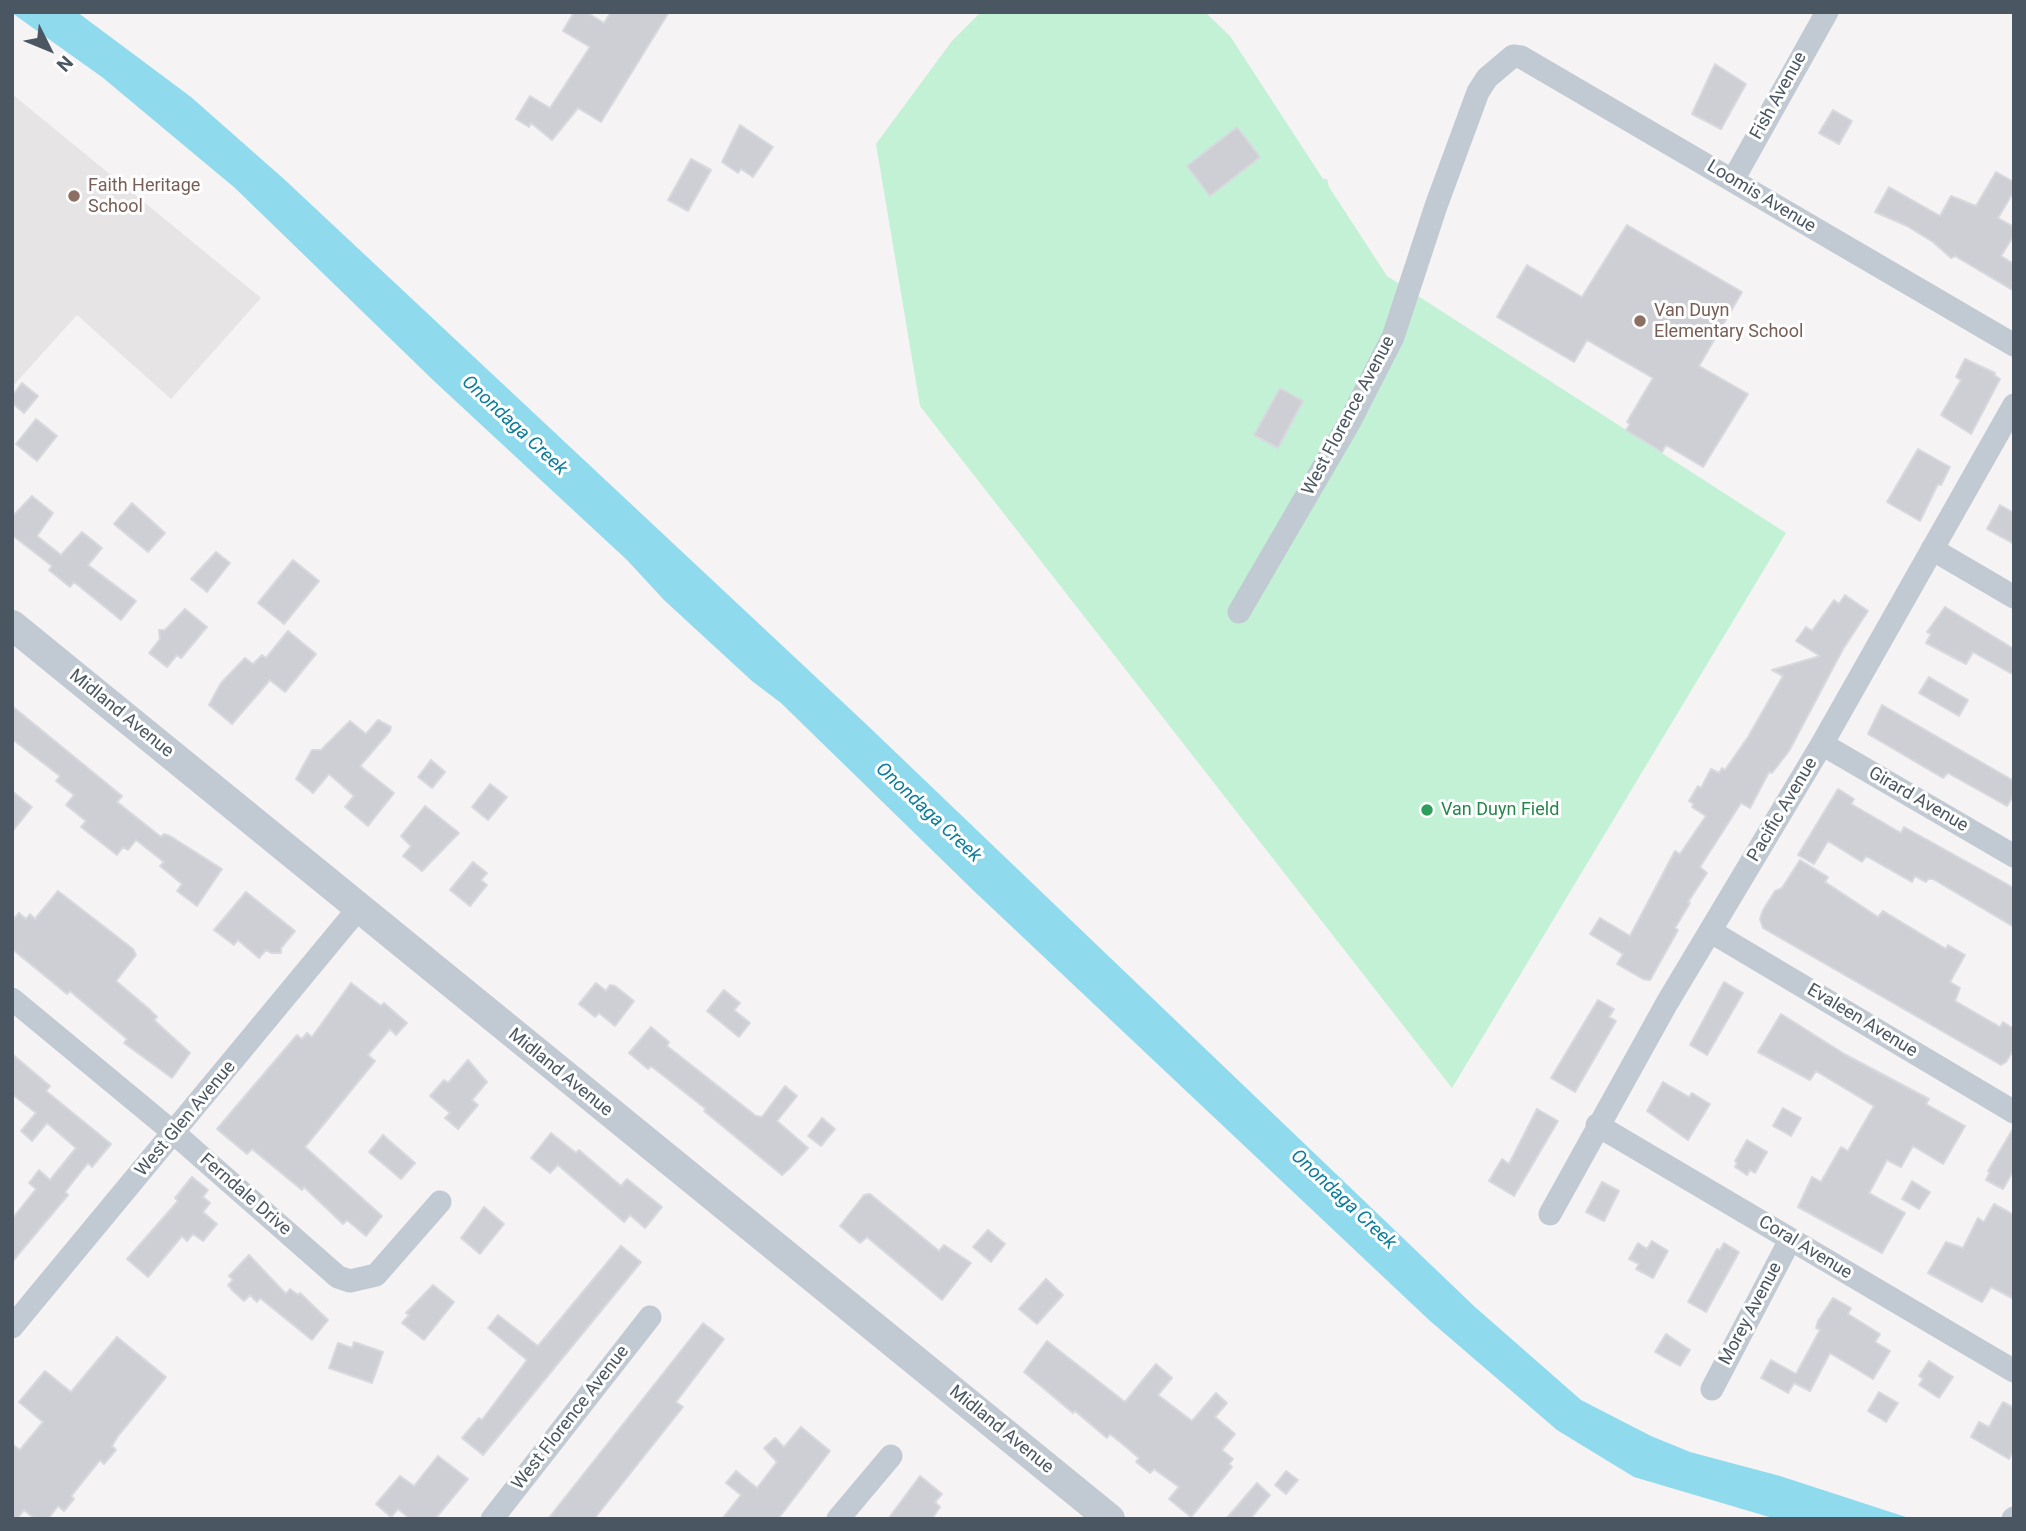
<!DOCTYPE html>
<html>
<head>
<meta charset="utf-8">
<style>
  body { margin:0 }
  #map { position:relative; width:2026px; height:1531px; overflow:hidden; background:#f5f3f3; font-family:Roboto,sans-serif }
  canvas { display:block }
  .frame { position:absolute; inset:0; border:14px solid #4a5661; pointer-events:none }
  .north { position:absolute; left:14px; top:14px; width:70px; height:70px; -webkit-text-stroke:5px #fff; paint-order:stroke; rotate:133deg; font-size:19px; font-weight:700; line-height:28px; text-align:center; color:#4a5661 }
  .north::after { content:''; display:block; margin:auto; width:24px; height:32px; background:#4a5661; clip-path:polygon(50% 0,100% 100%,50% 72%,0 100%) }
</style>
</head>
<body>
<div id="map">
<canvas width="2026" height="1531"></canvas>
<div class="frame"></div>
<div class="north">N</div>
</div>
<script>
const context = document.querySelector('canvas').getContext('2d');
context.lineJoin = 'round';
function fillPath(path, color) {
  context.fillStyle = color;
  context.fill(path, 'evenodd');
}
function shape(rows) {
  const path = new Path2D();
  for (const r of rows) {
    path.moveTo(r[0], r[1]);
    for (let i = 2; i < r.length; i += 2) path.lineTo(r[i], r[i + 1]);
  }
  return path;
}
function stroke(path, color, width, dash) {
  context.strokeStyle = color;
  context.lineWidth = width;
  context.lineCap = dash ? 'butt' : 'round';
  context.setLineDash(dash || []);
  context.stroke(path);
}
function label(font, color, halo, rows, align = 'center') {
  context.font = font + ' Roboto,sans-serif';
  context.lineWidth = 6;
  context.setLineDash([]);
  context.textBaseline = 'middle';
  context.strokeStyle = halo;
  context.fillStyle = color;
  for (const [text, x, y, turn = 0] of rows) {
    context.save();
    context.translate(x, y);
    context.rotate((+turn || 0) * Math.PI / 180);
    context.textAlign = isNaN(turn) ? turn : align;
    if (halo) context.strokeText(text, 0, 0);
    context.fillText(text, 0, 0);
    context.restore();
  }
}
const education = shape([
  [12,94,261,298,171,399,77,315,12,387]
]);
const green = shape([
  [981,12,1205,12,1230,36,1323,179,1327,179,1329,187,1387,276,1786,533,1452,1088,920,406,876,144,952,41]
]);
const water = shape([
  [77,12,191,97,285,180,866,724,1475,1307,1581,1400,1651,1436,1690,1452,1780,1476,1912,1519,1776,1519,1634,1477,1557,1430,1429,1320,975,892,781,703,752,681,664,600,627,560,434,381,235,188,102,77,12,13]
]);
const building = shape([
  [574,12,586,12,604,23,611,12,669,12,601,122,578,108,552,140,531,123,529,127,516,119,530,96,550,108,590,47,563,31,574,12],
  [1715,64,1746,84,1721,129,1692,114,1715,64],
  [1833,110,1852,121,1839,144,1819,133,1833,110],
  [740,125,773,147,753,177,741,169,738,173,722,162,740,125],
  [1237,127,1260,157,1210,196,1187,166,1237,127],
  [691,159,711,170,688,211,668,200,691,159],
  [1996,172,2014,182,2014,191,1998,218,2014,227,2014,235,2001,256,2014,264,2014,291,1955,256,1951,258,1933,242,1907,226,1875,212,1889,187,1940,216,1951,196,1976,206,1996,172],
  [1627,225,1742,292,1699,366,1748,394,1703,467,1666,445,1662,452,1626,430,1630,424,1627,422,1653,378,1587,340,1574,362,1497,317,1527,265,1582,297,1627,225],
  [1965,359,1995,373,1994,375,2000,379,1971,434,1941,415,1961,380,1956,377,1965,359],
  [22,383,38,396,24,413,12,403,12,396,22,383],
  [1280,388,1303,401,1278,448,1254,435,1280,388],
  [36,419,57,436,37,461,16,444,36,419],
  [1918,449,1950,467,1941,485,1938,484,1920,521,1887,502,1918,449],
  [32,496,53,513,37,536,61,555,82,532,102,548,88,565,136,601,121,620,74,582,70,587,49,570,52,566,12,535,12,517,32,496],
  [132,503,165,533,148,552,114,524,132,503],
  [2000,505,2014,513,2014,544,1987,529,2000,505],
  [216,552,230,563,207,592,191,579,216,552],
  [293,560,319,581,284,624,258,603,293,560],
  [1845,595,1868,611,1843,649,1789,751,1772,773,1769,772,1750,808,1741,803,1700,867,1707,873,1688,902,1690,903,1675,928,1678,930,1650,980,1643,979,1617,964,1623,954,1590,934,1600,918,1630,936,1675,851,1680,854,1706,816,1692,807,1694,804,1689,801,1698,786,1701,788,1711,769,1719,773,1722,768,1725,770,1748,737,1783,676,1772,670,1820,656,1796,641,1806,627,1812,631,1834,600,1839,604,1845,595],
  [1945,607,2014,649,2014,675,1973,652,1966,664,1926,643,1931,634,1927,632,1945,607],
  [185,609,207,627,181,658,177,655,167,667,149,653,160,639,159,630,165,630,185,609],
  [288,631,316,654,285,692,270,680,232,724,209,705,221,683,245,658,253,664,262,655,266,658,288,631],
  [1929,677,1968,700,1959,716,1919,693,1929,677],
  [1882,705,2014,781,2014,795,2007,806,1948,773,1943,778,1868,734,1882,705],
  [12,706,122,796,117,802,161,837,164,834,170,836,222,869,197,906,177,891,182,884,160,866,164,862,136,840,128,850,123,847,117,855,81,827,86,821,66,805,74,795,56,781,60,776,12,739,12,706],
  [378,720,391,727,390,731,360,766,394,793,368,826,345,807,354,796,329,774,313,793,296,779,312,750,321,750,350,721,366,734,378,720],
  [431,760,445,772,432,788,418,777,431,760],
  [490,784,507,797,488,820,472,807,490,784],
  [1838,789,1854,799,1851,804,1901,833,1904,827,2014,888,2014,927,1933,879,1928,879,1926,882,1915,876,1912,882,1866,856,1862,862,1828,841,1814,864,1798,855,1838,789],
  [12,791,32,807,12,832,12,791],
  [425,806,459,833,422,871,403,856,411,846,401,836,425,806],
  [1800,860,1828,877,1825,882,1878,917,1883,911,1946,949,1948,945,1965,955,1950,982,1960,988,1955,1001,2000,1027,2003,1022,2014,1029,2014,1049,2006,1062,2001,1065,1763,928,1760,919,1763,910,1775,891,1782,888,1800,860],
  [473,862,487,873,481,880,487,885,470,906,450,890,473,862],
  [58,891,133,949,136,955,116,981,149,1009,157,1017,154,1020,190,1053,172,1078,124,1043,127,1039,70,991,67,994,12,949,12,921,19,913,26,919,30,914,35,919,58,891],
  [246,892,295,931,281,948,281,953,271,953,266,950,259,958,238,940,234,945,214,930,246,892],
  [1724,982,1743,993,1707,1055,1690,1045,1724,982],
  [351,983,381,1006,384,1003,407,1023,396,1035,390,1029,368,1055,375,1061,305,1147,382,1216,366,1236,347,1220,343,1224,304,1187,302,1190,252,1149,247,1154,217,1129,297,1035,302,1039,307,1033,312,1037,351,983],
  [596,983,606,991,610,985,615,986,634,1001,615,1026,599,1013,595,1017,579,1004,596,983],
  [724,990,740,1003,734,1010,750,1023,739,1037,707,1011,724,990],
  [1598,1000,1614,1009,1609,1017,1616,1021,1575,1092,1551,1078,1598,1000],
  [1781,1014,1846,1055,1929,1099,1926,1104,1965,1126,1943,1164,1913,1146,1901,1167,1887,1160,1869,1193,1905,1213,1882,1253,1798,1207,1812,1177,1821,1182,1841,1147,1848,1151,1874,1106,1816,1071,1810,1080,1758,1052,1781,1014],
  [651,1027,669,1042,667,1046,756,1116,762,1117,785,1086,797,1096,777,1121,808,1148,789,1169,782,1175,704,1111,706,1109,651,1066,648,1069,629,1053,651,1027],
  [12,1054,50,1086,46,1091,111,1144,92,1167,88,1163,65,1192,68,1195,12,1262,12,1219,36,1189,29,1183,39,1170,50,1180,76,1148,47,1123,32,1141,21,1131,36,1113,12,1094,12,1054],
  [468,1060,487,1082,472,1100,478,1105,458,1129,445,1118,450,1113,430,1096,444,1080,448,1083,468,1060],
  [1663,1082,1689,1097,1692,1093,1710,1104,1688,1140,1647,1111,1663,1082],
  [1783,1108,1801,1118,1791,1136,1773,1126,1783,1108],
  [1537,1109,1558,1121,1514,1196,1489,1181,1502,1159,1509,1164,1537,1109],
  [822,1118,835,1129,821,1146,808,1136,822,1118],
  [2014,1127,2014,1170,2003,1189,1986,1180,1990,1172,1988,1171,2014,1127],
  [551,1133,576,1153,579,1150,621,1186,627,1179,662,1207,645,1228,630,1215,624,1222,558,1165,550,1173,531,1158,551,1133],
  [383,1135,415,1163,401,1179,369,1152,383,1135],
  [1747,1140,1767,1152,1755,1173,1750,1170,1747,1175,1735,1167,1737,1163,1735,1161,1747,1140],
  [192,1177,208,1190,203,1197,210,1203,203,1212,217,1224,203,1241,193,1234,187,1241,182,1236,148,1277,127,1259,178,1201,175,1198,192,1177],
  [1912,1181,1930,1192,1919,1209,1902,1199,1912,1181],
  [1602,1182,1619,1191,1604,1221,1586,1212,1602,1182],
  [870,1194,939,1251,944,1245,971,1263,942,1300,867,1237,860,1243,840,1226,864,1195,870,1194],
  [1994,1204,2014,1215,2014,1299,1991,1287,1982,1302,1928,1273,1946,1242,1963,1248,1978,1218,1984,1222,1994,1204],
  [484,1207,504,1224,480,1254,461,1238,484,1207],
  [988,1230,1005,1244,991,1262,973,1247,988,1230],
  [1652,1241,1668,1251,1653,1278,1636,1269,1639,1264,1629,1259,1638,1243,1647,1249,1652,1241],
  [1724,1243,1739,1252,1706,1312,1688,1302,1717,1249,1720,1250,1724,1243],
  [621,1246,641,1262,483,1455,462,1438,479,1418,482,1420,527,1360,488,1328,498,1315,538,1346,621,1246],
  [249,1255,286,1294,290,1289,298,1295,300,1293,328,1320,312,1340,260,1298,257,1302,250,1295,244,1301,233,1291,228,1285,233,1280,229,1276,249,1255],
  [1046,1279,1063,1295,1037,1324,1019,1309,1046,1279],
  [433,1285,454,1302,424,1340,402,1323,409,1315,406,1313,433,1285],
  [1833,1298,1851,1308,1848,1314,1880,1334,1875,1342,1890,1351,1873,1379,1830,1353,1810,1391,1794,1383,1788,1393,1761,1378,1771,1360,1796,1374,1820,1330,1816,1328,1818,1321,1833,1298],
  [703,1323,724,1339,676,1402,683,1407,621,1485,594,1519,548,1519,703,1323],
  [1666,1334,1690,1350,1680,1366,1655,1352,1666,1334],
  [117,1337,166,1377,118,1436,112,1446,116,1450,104,1464,100,1460,71,1496,74,1499,64,1511,58,1506,48,1519,35,1519,24,1510,17,1519,12,1519,12,1444,20,1450,43,1422,19,1402,45,1371,71,1392,117,1337],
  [1047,1341,1125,1402,1156,1364,1172,1378,1158,1395,1192,1421,1216,1393,1227,1403,1215,1417,1235,1434,1222,1450,1233,1459,1229,1464,1232,1467,1191,1517,1169,1499,1179,1487,1154,1469,1150,1473,1136,1462,1139,1458,1125,1446,1110,1434,1107,1438,1075,1411,1073,1413,1024,1372,1047,1341],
  [354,1342,383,1352,372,1383,329,1368,338,1343,352,1348,354,1342],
  [1929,1361,1953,1377,1939,1398,1919,1385,1923,1379,1919,1376,1929,1361],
  [1879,1392,1898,1403,1886,1422,1868,1411,1879,1392],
  [2003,1402,2014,1408,2014,1450,2009,1459,1971,1437,1979,1422,1989,1427,2003,1402],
  [801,1427,830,1451,778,1519,722,1519,741,1495,726,1483,736,1471,757,1488,777,1462,764,1448,775,1438,784,1447,801,1427],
  [438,1456,468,1479,435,1519,410,1519,398,1509,391,1517,376,1504,400,1476,414,1486,438,1456],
  [1286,1471,1298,1480,1286,1494,1275,1485,1286,1471],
  [920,1476,942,1494,935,1502,940,1507,932,1519,888,1519,920,1476],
  [1257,1483,1270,1495,1250,1519,1226,1519,1257,1483]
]);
const minor = shape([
  [1733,180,1827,12],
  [1932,549,2014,597],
  [1239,612,1349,423,1393,337,1436,206,1478,92,1487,78,1513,56,1521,57,2014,345],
  [1822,744,2014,856],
  [1710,931,2014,1112],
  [12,999,174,1133,338,1277,350,1281,376,1275,440,1202],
  [1597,1125,2014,1371],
  [1550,1214,1667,1003,1822,744,2014,405],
  [12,1327,358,909],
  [1712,1389,1790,1240],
  [492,1519,650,1317],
  [838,1519,891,1456],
  [2013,1519,2014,1518]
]);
const tertiary = shape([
  [12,625,1110,1519]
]);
const markers = [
  [74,196,7,"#8d6e63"],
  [1640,321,7,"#8d6e63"],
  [1427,810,7,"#2e9e5b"]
];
const streetNames = [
  ["Fish Avenue",1779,96,-61],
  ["Loomis Avenue",1761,197,31],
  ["West Florence Avenue",1349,416,-62],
  ["Midland Avenue",121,714,39],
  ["Girard Avenue",1918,800,30],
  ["Pacific Avenue",1783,810,-59],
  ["Evaleen Avenue",1862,1021,31],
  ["Midland Avenue",560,1073,39],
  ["West Glen Avenue",186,1119,-50],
  ["Ferndale Drive",245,1195,41],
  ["Coral Avenue",1805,1248,31],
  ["Morey Avenue",1751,1314,-62],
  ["West Florence Avenue",571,1418,-52],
  ["Midland Avenue",1001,1430,39]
];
const educationNames = [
  ["Faith Heritage",88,186],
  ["School",88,207],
  ["Van Duyn",1654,311],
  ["Elementary School",1654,332]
];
const leisureNames = [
  ["Van Duyn Field",1441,810]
];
const waterNames = [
  ["Onondaga Creek",514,426,43],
  ["Onondaga Creek",928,813,43],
  ["Onondaga Creek",1343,1200,43]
];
fillPath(education, '#e6e4e5');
fillPath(green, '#c3f1d5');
fillPath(water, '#90daee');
fillPath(building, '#cdcfd5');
stroke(building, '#d7d9de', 2);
stroke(minor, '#c1cad2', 23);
stroke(tertiary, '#c1cad2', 30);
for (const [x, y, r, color] of markers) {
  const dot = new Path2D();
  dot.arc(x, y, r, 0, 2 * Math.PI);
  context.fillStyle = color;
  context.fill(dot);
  stroke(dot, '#fff', 2.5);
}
label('18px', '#4a5661', '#fff', streetNames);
label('18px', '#785e54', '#fff', educationNames, 'left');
label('18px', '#27864d', '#fff', leisureNames, 'left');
label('italic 19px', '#0c7c9b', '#fff', waterNames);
</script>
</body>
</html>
